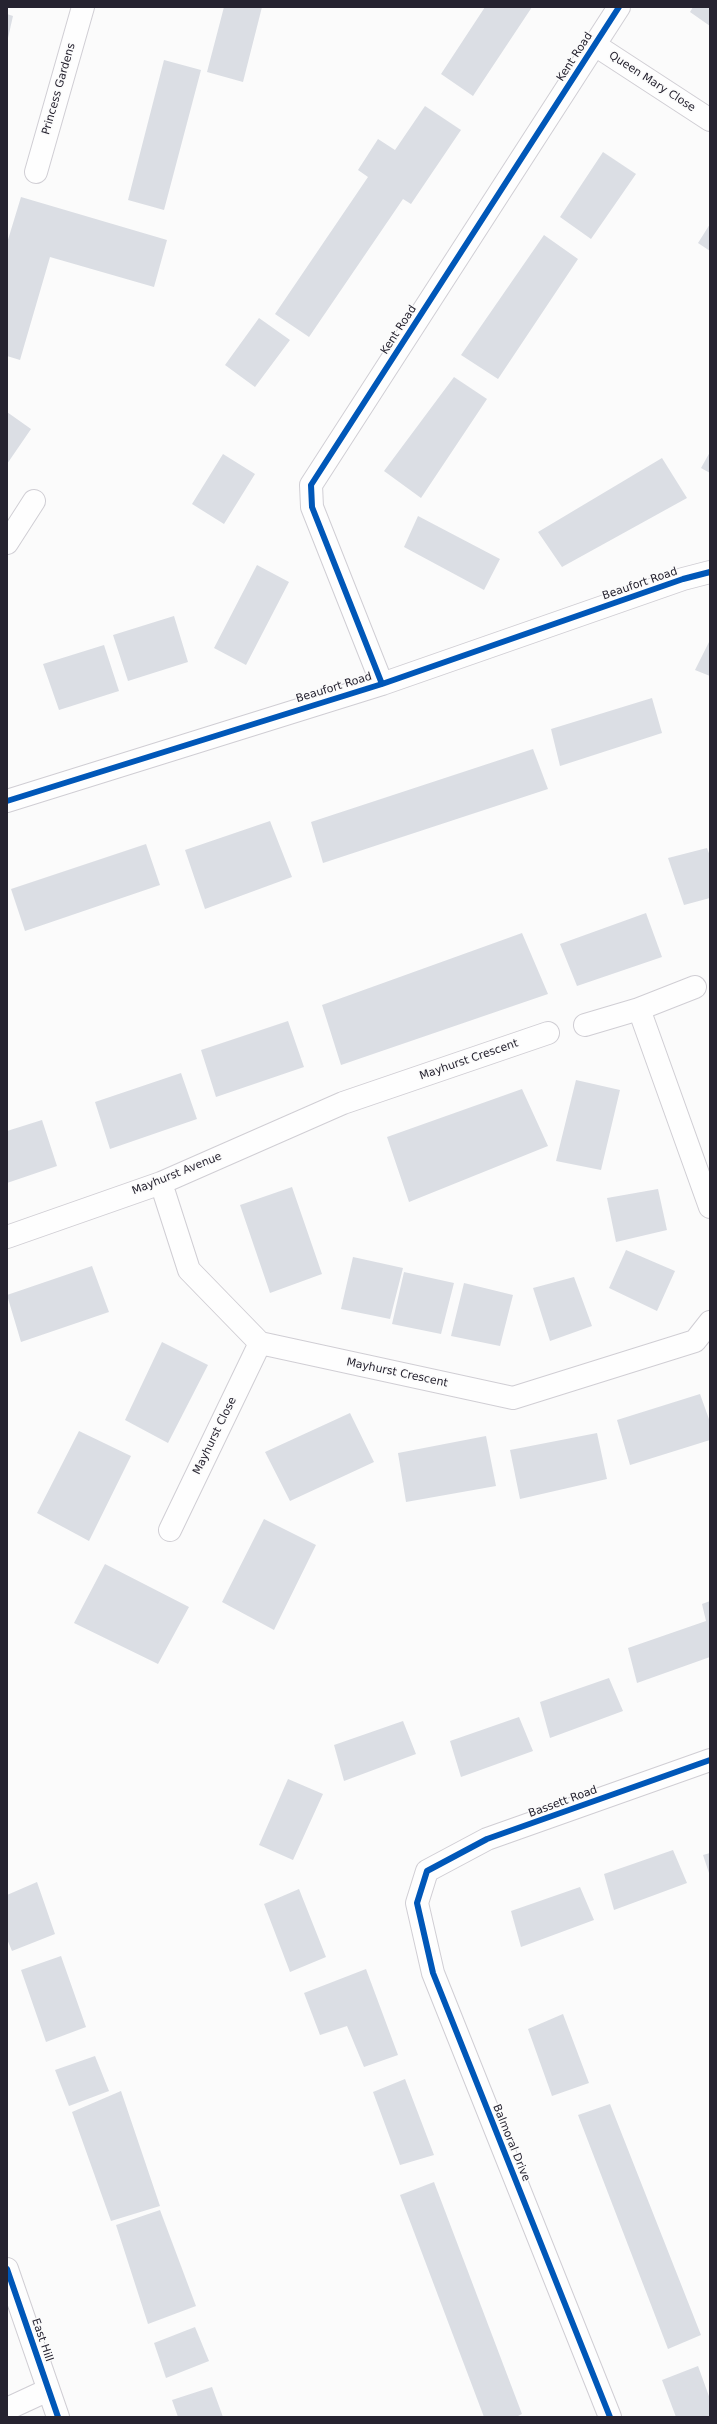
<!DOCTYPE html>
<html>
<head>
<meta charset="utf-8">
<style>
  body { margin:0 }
  #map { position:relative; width:717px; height:2424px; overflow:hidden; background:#fbfbfb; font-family:"DejaVu Sans",sans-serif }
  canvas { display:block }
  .frame { position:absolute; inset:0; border:8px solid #262330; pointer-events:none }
</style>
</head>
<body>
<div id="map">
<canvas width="717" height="2424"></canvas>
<div class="frame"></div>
</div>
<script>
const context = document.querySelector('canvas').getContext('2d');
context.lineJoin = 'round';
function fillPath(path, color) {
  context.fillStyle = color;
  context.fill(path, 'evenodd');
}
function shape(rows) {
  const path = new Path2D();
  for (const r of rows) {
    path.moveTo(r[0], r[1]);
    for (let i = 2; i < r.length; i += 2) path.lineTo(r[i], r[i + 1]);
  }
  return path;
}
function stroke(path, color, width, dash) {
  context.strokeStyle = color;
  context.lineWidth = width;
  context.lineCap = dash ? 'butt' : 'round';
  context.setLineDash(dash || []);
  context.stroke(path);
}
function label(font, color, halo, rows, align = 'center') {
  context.font = font + ' "DejaVu Sans",sans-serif';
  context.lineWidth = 3;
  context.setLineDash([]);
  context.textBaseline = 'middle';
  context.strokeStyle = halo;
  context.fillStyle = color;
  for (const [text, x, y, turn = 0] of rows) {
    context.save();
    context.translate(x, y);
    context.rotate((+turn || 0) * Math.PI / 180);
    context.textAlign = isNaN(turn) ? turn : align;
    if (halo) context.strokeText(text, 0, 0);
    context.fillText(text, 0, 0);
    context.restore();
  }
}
const building = shape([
  [224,7,262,7,243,82,207,72],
  [485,7,532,7,473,96,441,74],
  [693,7,710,7,710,26,690,12],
  [7,14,13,16,8,38,7,37],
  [164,60,201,70,164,210,128,200],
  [425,106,461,130,411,204,403,199,309,337,275,314,368,177,358,170,378,139,395,150],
  [603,152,636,174,591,239,560,217],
  [21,197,167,240,154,287,50,257,20,360,7,356,7,243],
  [710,224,710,251,698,243],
  [544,235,578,259,498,379,461,355],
  [259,318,290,340,255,387,225,365],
  [454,377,487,399,421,498,384,471],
  [7,412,31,429,7,464],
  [710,452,710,473,701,468],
  [223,454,255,474,224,524,192,504],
  [662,458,687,498,562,567,538,532],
  [418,516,500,559,484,590,404,547],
  [257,565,289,582,246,665,214,648],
  [174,616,188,662,128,681,113,635],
  [710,640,710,676,695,670],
  [104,645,119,691,59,710,43,664],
  [652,698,662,733,560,766,551,729],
  [533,749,548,789,323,863,311,822],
  [270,821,292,877,205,909,185,850],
  [146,844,160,885,25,931,11,889],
  [707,848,710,856,710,898,684,905,668,858],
  [646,913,662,957,577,986,560,944],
  [522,933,548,994,341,1065,322,1005],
  [288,1021,304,1067,216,1097,201,1050],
  [181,1073,197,1119,110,1149,95,1102],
  [576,1080,620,1090,601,1170,556,1161],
  [522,1089,548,1146,409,1202,387,1137],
  [42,1120,57,1166,7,1183,7,1131],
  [292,1187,322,1274,270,1293,240,1205],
  [658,1189,667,1230,616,1242,607,1198],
  [626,1250,675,1271,657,1311,609,1288],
  [353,1257,403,1268,390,1319,341,1309],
  [92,1266,109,1312,21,1342,7,1295],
  [404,1272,454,1283,441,1334,392,1324],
  [574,1277,592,1326,550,1341,533,1288],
  [464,1283,513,1295,500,1346,451,1336],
  [162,1342,208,1365,168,1443,125,1420],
  [700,1394,710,1422,710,1440,630,1465,617,1420],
  [350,1413,374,1462,290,1501,265,1452],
  [79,1431,131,1456,89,1541,37,1513],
  [597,1433,607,1479,520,1499,510,1450],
  [486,1436,496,1486,406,1502,398,1453],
  [264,1519,316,1545,274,1630,222,1602],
  [105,1564,189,1607,158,1664,74,1623],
  [710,1601,710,1657,637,1683,628,1648,706,1621,702,1604],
  [609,1678,623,1711,550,1738,540,1702],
  [519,1717,533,1751,461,1777,450,1741],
  [403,1721,416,1754,344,1781,334,1745],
  [288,1779,323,1794,293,1860,259,1845],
  [673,1850,687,1883,614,1910,604,1874],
  [710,1853,710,1876,703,1855],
  [37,1882,55,1934,12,1951,7,1939,7,1895],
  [580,1887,594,1920,521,1947,511,1911],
  [299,1889,326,1957,290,1972,264,1904],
  [61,1956,86,2027,46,2042,21,1970],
  [366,1969,398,2055,364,2067,347,2026,320,2035,304,1993],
  [563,2014,589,2083,552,2096,528,2029],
  [95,2056,109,2091,69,2106,55,2070],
  [405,2079,434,2155,400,2165,373,2092],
  [121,2091,160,2206,111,2221,72,2112],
  [610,2104,701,2335,668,2349,578,2115],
  [434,2182,522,2414,516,2417,484,2417,400,2195],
  [160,2210,196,2306,148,2324,116,2225],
  [195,2327,209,2361,166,2378,154,2343],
  [698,2366,710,2399,710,2417,676,2417,662,2380],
  [212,2387,223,2417,178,2417,172,2400]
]);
const street = shape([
  [595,45,710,120],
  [36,172,83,7],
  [7,543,34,501],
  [382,684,312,507,311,485,619,7],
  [7,801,382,684,683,579,710,572],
  [639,1009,695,987],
  [585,1025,639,1009,710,1207],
  [161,1183,189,1270,260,1343,513,1398,695,1341,710,1322],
  [7,1237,161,1183,343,1103,548,1033],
  [170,1530,260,1343],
  [7,2409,48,2390],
  [610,2417,433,1973,417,1903,427,1871,487,1839,710,1760]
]);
const secondary = shape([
  [7,2269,58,2417]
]);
const cycleway = shape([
  [382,684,312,507,311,485,619,7],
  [7,801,382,684,683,579,710,572],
  [7,2269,58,2417],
  [610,2417,433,1973,417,1903,427,1871,487,1839,710,1760]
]);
const streetNames = [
  ["Kent Road",575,57,-57],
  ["Queen Mary Close",652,82,33],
  ["Princess Gardens",59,89,-74],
  ["Kent Road",399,330,-57],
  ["Beaufort Road",640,584,-19],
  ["Beaufort Road",334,688,-17],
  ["Mayhurst Crescent",469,1060,-19],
  ["Mayhurst Avenue",177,1174,-22],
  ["Mayhurst Crescent",397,1373,12],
  ["Mayhurst Close",215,1436,-64],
  ["Bassett Road",563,1802,-20],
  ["Balmoral Drive",511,2143,68],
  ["East Hill",42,2340,71]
];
fillPath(building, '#dbdee4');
stroke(street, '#d0ced4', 24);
stroke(secondary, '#d0ced4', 24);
stroke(street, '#fefefe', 22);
stroke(secondary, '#fefefe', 22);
stroke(cycleway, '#0057b8', 6);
label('11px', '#262330', '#fbfbfb', streetNames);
</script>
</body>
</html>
